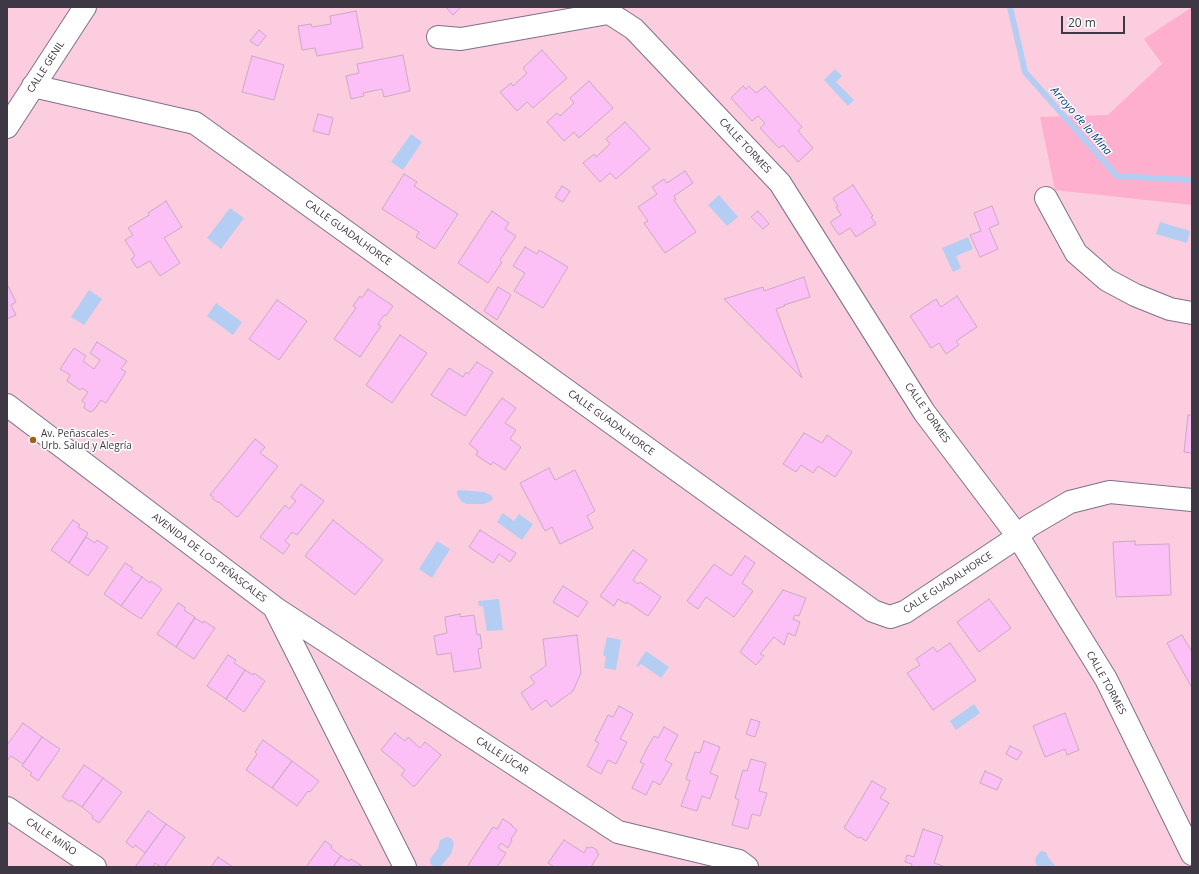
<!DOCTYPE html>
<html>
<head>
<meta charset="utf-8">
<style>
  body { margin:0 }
  #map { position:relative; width:1199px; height:874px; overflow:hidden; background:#f9f6fd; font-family:"Open Sans",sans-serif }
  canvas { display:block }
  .frame { position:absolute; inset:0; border:8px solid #3e3845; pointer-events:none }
  .scale { position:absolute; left:1061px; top:16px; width:64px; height:18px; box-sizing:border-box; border:2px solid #3e3845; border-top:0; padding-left:5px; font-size:12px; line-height:14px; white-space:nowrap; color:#3e3845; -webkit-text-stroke:3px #fff; paint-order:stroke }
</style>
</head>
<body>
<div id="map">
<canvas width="1199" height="874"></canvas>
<div class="frame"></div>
<div class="scale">20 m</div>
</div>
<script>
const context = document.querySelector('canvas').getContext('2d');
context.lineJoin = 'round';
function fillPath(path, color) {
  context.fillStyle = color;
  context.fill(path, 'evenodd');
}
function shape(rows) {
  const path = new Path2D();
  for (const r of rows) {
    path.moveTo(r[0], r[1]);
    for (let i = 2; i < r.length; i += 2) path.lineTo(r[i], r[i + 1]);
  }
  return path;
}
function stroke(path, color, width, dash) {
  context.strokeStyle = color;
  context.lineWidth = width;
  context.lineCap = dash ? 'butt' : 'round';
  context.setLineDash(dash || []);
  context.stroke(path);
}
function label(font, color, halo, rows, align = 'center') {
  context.font = font + ' "Open Sans",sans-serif';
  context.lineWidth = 3;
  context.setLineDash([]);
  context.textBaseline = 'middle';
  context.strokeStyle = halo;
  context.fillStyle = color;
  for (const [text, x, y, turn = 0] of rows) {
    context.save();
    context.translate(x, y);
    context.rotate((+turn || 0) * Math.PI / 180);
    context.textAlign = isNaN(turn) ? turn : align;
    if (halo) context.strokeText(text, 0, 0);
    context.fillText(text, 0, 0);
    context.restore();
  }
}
const green = shape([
  [7,7,1192,7,1192,867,7,867]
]);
const forest = shape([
  [1192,7,1192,205,1055,190,1040,117,1108,115,1162,64,1144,39]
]);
const water = shape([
  [835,69,842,76,836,82,854,100,848,106,824,80],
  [411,134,422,142,403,170,391,162],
  [719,195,738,217,727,226,708,205],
  [230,208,244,218,221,249,207,238],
  [1160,222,1190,231,1187,243,1156,234],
  [968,237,973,249,956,256,961,268,953,272,942,248],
  [89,290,102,299,84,325,71,317],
  [216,303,242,322,233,335,207,316],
  [460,490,484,492,491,495,493,499,491,501,484,504,466,504,461,501,457,494,457,491],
  [503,513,514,521,519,514,533,524,522,540,497,522],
  [437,541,450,549,432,578,419,569],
  [499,599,503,630,487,631,483,606,479,606,478,601],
  [607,637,621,640,616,670,604,668,606,657,603,655],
  [646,651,669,667,661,678,641,664,638,667,636,666],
  [974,704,980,713,956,730,950,721],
  [447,837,452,839,454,844,451,854,441,866,434,867,430,863,430,859,438,849,440,840],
  [1041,851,1046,852,1048,857,1056,867,1037,866,1035,861,1036,857]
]);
const stream = shape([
  [1010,7,1025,72,1117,176,1192,180]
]);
const building = shape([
  [446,7,461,7,453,15,446,7],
  [356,11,363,48,317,56,315,48,302,50,298,26,311,24,312,27,331,24,330,16,356,11],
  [259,30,266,36,258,46,250,41,259,30],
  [542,50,567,78,533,108,527,102,517,111,500,92,511,83,513,86,527,73,523,68,542,50],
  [403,55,410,91,384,97,382,89,363,93,364,96,351,99,346,76,359,73,357,64,403,55],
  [252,56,284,65,274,100,242,92,252,56],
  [589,81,613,108,579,138,574,132,564,141,547,122,557,113,560,116,574,103,570,98,589,81],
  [743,86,746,89,749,86,756,93,765,86,802,127,798,131,813,148,798,162,783,145,779,148,760,128,765,123,758,116,752,121,731,98,743,86],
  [318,114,333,118,329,135,313,131,318,114],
  [625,122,650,149,616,179,610,173,600,182,583,163,594,154,596,157,610,144,606,139,625,122],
  [685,171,693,183,674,196,676,199,674,200,696,232,665,253,644,223,648,221,638,207,657,194,652,187,664,179,667,183,685,171],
  [404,174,417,182,414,186,458,214,435,249,416,237,419,232,382,209,404,174],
  [853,185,873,216,871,217,876,224,856,237,850,228,839,235,830,222,841,215,836,207,838,206,833,198,853,185],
  [562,186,570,191,563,202,555,197,562,186],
  [166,201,182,227,164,238,180,263,160,276,150,261,137,268,131,259,135,256,125,240,133,235,128,228,149,215,148,213,166,201],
  [992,206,999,224,989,228,998,249,980,257,970,235,981,231,974,213,992,206],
  [492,211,509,223,505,229,516,236,500,260,502,262,488,283,458,263,492,211],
  [758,211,769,224,763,229,751,217,758,211],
  [525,247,537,254,539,250,568,267,543,308,514,291,525,273,513,266,525,247],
  [804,277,810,297,784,305,785,306,776,309,802,378,724,299,763,287,764,291,804,277],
  [7,284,16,302,11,305,16,315,7,319,7,284],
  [498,287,511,295,497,320,484,311,498,287],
  [368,289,393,306,386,316,384,315,378,324,381,326,360,357,334,339,356,308,353,306,360,296,362,298,368,289],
  [957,296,977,327,956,341,959,345,946,354,939,343,931,348,910,316,936,299,941,307,957,296],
  [277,300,307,321,279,360,249,339,277,300],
  [400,335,427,353,392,403,366,385,400,335],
  [97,342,127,361,121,369,126,372,106,403,101,400,94,410,90,412,84,408,85,403,82,401,88,392,82,388,80,390,67,381,70,375,60,369,74,348,86,356,83,361,94,369,100,360,90,353,97,342],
  [477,362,493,372,465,416,431,395,449,368,463,377,466,372,468,374,477,362],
  [502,398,516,408,505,423,516,430,510,439,521,447,505,470,493,462,491,465,476,455,478,451,469,444,502,398],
  [1188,415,1192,415,1192,453,1184,452,1188,415],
  [804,433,822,443,827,435,852,452,835,477,818,466,813,473,801,465,796,472,783,464,804,433],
  [255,439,265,447,260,453,278,466,238,517,235,516,219,502,217,502,213,499,213,497,210,495,255,439],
  [549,468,555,480,575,470,595,511,587,516,593,528,560,544,552,527,545,531,520,483,549,468],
  [301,484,324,501,297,535,292,532,285,541,290,545,283,554,260,537,285,505,289,509,296,501,291,497,301,484],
  [73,520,80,525,78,527,88,533,69,563,51,550,73,520],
  [333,520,383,560,355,595,305,556,333,520],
  [480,530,516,553,510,562,499,554,493,563,469,547,480,530],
  [86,537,95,543,97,540,108,547,88,576,69,563,86,537],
  [1135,541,1135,545,1169,544,1171,595,1116,597,1113,542,1135,541],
  [633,550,647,560,633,580,638,584,640,582,661,597,648,616,627,602,626,604,618,599,614,606,600,596,633,550],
  [745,556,755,563,742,583,753,591,734,617,706,597,698,609,687,601,714,564,731,576,745,556],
  [125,563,133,568,131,570,142,577,121,606,104,594,125,563],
  [142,577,150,583,151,581,162,589,141,619,121,606,142,577],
  [563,586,588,602,578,617,553,602,563,586],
  [783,590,806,598,799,616,795,615,793,619,800,622,795,636,788,633,784,645,774,637,760,654,764,656,756,665,740,652,783,590],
  [989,599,1011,628,979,652,957,622,989,599],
  [178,603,186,608,184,610,195,617,176,647,157,634,178,603],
  [460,614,460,617,474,615,477,635,480,634,482,648,478,649,481,668,454,672,451,653,437,655,434,636,447,633,445,617,460,614],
  [195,618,203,623,204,621,215,628,194,659,176,647,195,618],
  [577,635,581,673,573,691,551,707,546,700,532,710,521,693,535,683,530,677,543,668,546,665,543,639,577,635],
  [1182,635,1192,652,1192,688,1167,643,1182,635],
  [950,643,976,680,933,710,907,673,920,665,916,659,933,647,937,652,950,643],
  [228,655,236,660,234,663,245,670,226,699,207,686,228,655],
  [245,670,253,675,254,673,265,681,244,712,226,699,245,670],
  [619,706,633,714,620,739,627,742,616,764,608,760,601,774,587,766,599,743,595,741,608,715,613,717,619,706],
  [1065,713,1079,750,1067,755,1065,749,1045,757,1033,726,1065,713],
  [751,719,760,722,755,737,746,734,751,719],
  [23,723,42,737,23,764,11,756,8,760,7,759,7,745,23,723],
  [664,727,678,735,665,760,672,764,660,785,653,781,646,795,632,788,644,764,640,762,646,750,654,736,658,738,664,727],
  [395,733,405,741,408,737,420,748,425,742,441,755,414,787,401,775,405,770,381,750,395,733],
  [42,737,60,749,38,781,30,775,32,773,22,766,42,737],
  [263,740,292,761,272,788,246,770,257,754,255,752,263,740],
  [704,741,720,747,710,773,718,776,710,799,702,796,697,811,681,806,690,781,686,779,695,752,700,753,704,741],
  [1010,746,1022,752,1017,760,1006,754,1010,746],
  [751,759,766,763,759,791,767,793,760,816,752,814,748,829,732,825,739,800,735,798,743,770,747,771,751,759],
  [292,761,319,781,310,792,308,791,297,806,272,788,292,761],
  [84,765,103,778,82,807,71,800,70,802,62,797,84,765],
  [985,771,1002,779,997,790,980,783,985,771],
  [103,778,122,792,99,823,92,818,93,816,82,807,103,778],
  [872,781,886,789,880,798,889,803,866,841,860,837,858,838,844,828,872,781],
  [148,811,166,824,145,853,135,845,133,848,126,842,148,811],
  [503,819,512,825,512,826,517,830,511,839,512,840,508,848,501,843,498,848,506,853,497,867,467,867,493,827,497,829,503,819],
  [166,824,185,837,164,867,161,867,155,863,153,867,135,867,166,824],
  [923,829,943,836,934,863,946,867,911,867,912,864,905,862,907,855,914,857,923,829],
  [564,840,584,853,587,847,589,848,592,847,597,850,597,853,599,854,591,867,554,867,548,863,564,840],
  [325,841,332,846,331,848,341,856,340,857,333,867,306,867,325,841],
  [341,856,349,861,351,859,362,866,333,867,341,856],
  [218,857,233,867,211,867,218,857]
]);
const minor = shape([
  [600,7,634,29,780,183,924,412,1017,535,1106,679,1192,854],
  [438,37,461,39,608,13],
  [33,86,195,123,873,611,890,617,905,612,1010,542,1029,526,1070,502,1110,492,1192,500],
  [7,127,85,7],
  [1046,198,1076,253,1107,280,1135,295,1170,309,1192,313],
  [7,405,274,607,405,867],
  [275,608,618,832,739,861,747,867],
  [7,808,95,867]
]);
const markers = [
  [33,440,4,"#9a631d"]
];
const streetNames = [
  ["CALLE GENIL",46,67,-57],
  ["CALLE TORMES",745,146,47],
  ["CALLE GUADALHORCE",348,233,36],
  ["CALLE TORMES",927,413,55],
  ["CALLE GUADALHORCE",611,423,36],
  ["AVENIDA DE LOS PEÑASCALES",209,558,37],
  ["CALLE GUADALHORCE",948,583,-33],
  ["CALLE TORMES",1106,683,61],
  ["CALLE JÚCAR",502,756,33],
  ["CALLE MIÑO",51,837,34]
];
const poiNames = [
  ["Av. Peñascales -",41,434],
  ["Urb. Salud y Alegría",41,446]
];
const waterNames = [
  ["Arroyo de la Mina",1081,121,49]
];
fillPath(green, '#fccdde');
fillPath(forest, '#fdafcd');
fillPath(water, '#b4cef3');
stroke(stream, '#b4cef3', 6);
fillPath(building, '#fdc0f6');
stroke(building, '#c8abc4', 1);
stroke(minor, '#7e708e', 24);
stroke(minor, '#fff', 22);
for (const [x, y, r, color] of markers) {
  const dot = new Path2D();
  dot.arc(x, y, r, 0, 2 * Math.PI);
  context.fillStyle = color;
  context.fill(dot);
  stroke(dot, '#fff', 1.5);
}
label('10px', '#3e3845', '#fff', streetNames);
label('10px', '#3e3845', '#fff', poiNames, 'left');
label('italic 11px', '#083e83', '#fff', waterNames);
</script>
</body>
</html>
